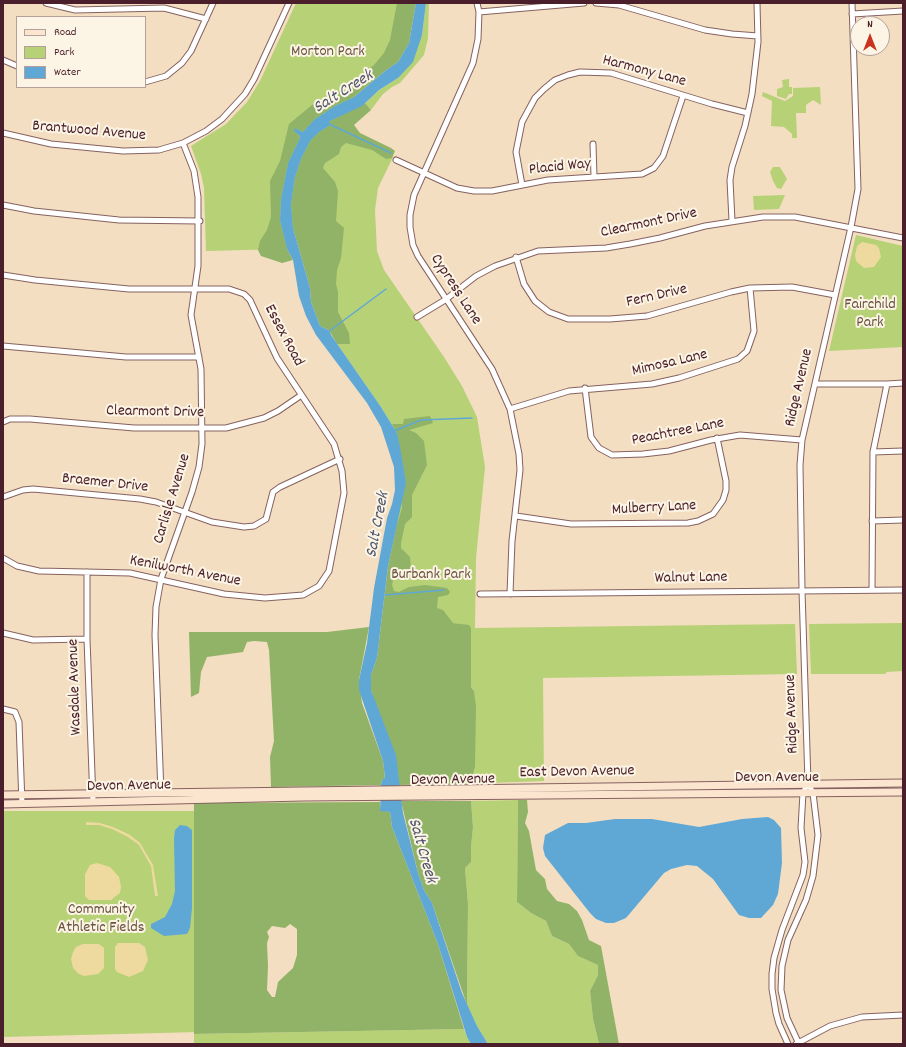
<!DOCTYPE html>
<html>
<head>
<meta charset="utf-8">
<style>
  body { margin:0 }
  #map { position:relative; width:906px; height:1047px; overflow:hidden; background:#f3dec1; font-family:Dekko,sans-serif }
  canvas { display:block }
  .frame { position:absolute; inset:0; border:4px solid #4a1f2b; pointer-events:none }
  .legend { position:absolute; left:16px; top:16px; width:130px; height:72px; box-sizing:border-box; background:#fcf5e5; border:1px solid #b59f9b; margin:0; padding:5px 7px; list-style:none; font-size:12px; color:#4a1f2b }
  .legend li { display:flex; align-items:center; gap:8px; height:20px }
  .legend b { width:20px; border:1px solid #b59f9b }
  .north { position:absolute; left:850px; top:16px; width:40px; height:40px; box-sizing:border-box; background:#fcf5e5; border:1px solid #b59f9b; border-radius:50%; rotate:0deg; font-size:11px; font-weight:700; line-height:16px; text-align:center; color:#4a1f2b }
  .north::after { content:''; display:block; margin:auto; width:14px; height:18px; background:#c8321e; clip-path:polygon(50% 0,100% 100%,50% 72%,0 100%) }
</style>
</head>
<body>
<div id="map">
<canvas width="906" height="1047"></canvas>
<div class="frame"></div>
<ul class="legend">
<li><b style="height:5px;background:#fbe5cf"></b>Road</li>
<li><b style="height:11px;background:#b7d176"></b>Park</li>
<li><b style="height:11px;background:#5fa8d6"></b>Water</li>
</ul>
<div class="north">N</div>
</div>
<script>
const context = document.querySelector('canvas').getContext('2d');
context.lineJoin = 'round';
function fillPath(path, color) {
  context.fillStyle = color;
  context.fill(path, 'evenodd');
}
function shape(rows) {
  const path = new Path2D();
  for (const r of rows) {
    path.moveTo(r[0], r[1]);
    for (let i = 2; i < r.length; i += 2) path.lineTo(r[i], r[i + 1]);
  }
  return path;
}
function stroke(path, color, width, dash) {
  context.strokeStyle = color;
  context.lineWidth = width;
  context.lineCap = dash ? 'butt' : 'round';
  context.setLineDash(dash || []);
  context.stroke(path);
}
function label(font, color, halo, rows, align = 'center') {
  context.font = font + ' Dekko,sans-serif';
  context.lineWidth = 4;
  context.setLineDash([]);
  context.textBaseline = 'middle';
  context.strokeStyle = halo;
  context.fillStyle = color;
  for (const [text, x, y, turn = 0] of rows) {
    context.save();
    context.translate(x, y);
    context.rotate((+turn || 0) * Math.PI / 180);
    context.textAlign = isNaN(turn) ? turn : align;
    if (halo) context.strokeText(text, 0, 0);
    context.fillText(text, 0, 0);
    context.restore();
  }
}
const green = shape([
  [296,3,416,3,413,18,354,97,287,249,206,251,204,188,201,174,191,146,226,124,247,102,260,81],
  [426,3,429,3,428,38,424,55,400,83,392,87,383,94,371,110,365,103,379,90,398,78,422,35],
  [789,79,789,87,792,87,792,94,789,94,786,99,777,96,777,89,783,87,782,80],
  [820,87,821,105,813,100,806,105,806,113,796,113,797,138,792,138,792,134,784,127,771,126,772,101,762,96,763,92,785,101,793,96,793,88],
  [329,126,393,157,378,188,375,210,377,251,384,270,444,357,462,386,477,417,485,467,476,558,475,628,795,624,797,674,543,678,544,781,461,784,467,780,475,767,474,691,471,687,471,628,460,624,453,623,381,627,396,528,397,433,381,407,331,335,303,261],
  [773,167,780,167,787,179,781,189,777,188,773,181,770,172],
  [785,195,779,209,754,210,753,196],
  [856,235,903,246,903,347,829,351],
  [903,623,903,671,887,672,885,674,811,674,809,624],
  [518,800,517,902,531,913,546,921,552,936,569,944,578,956,599,965,598,975,590,991,593,1019,599,1044,488,1044,477,1026,467,1005,468,904,465,868,471,862,471,847,473,827,471,801],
  [3,811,200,811,199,1032,3,1037],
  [464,1029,467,1037,471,1044,194,1044,194,1034]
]);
const forest = shape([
  [397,3,416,3,409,43,398,62,385,71,354,97,335,106,315,119,303,132,295,128,300,138,288,163,281,199,280,220,287,249,293,260,282,263,261,256,258,250,260,241,267,230,271,217,270,181,280,161,289,124,312,105,331,96,374,65,384,53,390,40],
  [365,103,371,110,354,125,360,133,391,148,395,151,392,158,386,159,372,150,346,143,341,147,339,154,325,163,323,168,335,182,338,191,336,221,344,228,341,258,337,270,336,284,338,292,338,312,349,333,350,344,337,344,330,331,320,326,311,302,310,288,293,228,291,205,295,177,301,159,310,141,319,132,329,126,330,121],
  [430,416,433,423,409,430,416,433,424,441,427,465,412,495,412,517,405,524,401,543,401,548,410,557,411,568,407,573,393,580,392,585,394,591,399,592,409,587,425,585,447,588,450,592,448,595,438,597,437,608,443,610,453,623,469,625,471,628,471,687,474,691,476,706,475,767,471,780,461,784,399,785,371,690,371,675,377,658,388,566,396,528,402,508,397,433,392,424,403,424,404,419],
  [369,627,359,680,362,703,383,761,385,779,382,780,381,785,271,787,270,757,274,741,269,650,267,642,254,641,247,642,243,652,207,657,201,672,199,693,191,697,189,632,327,632],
  [518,800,527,800,528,812,525,823,529,831,536,870,545,879,547,889,557,901,569,904,577,911,582,920,589,940,601,946,619,1044,599,1044,593,1019,590,991,598,975,598,965,578,956,569,944,552,936,546,921,531,913,517,902],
  [401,801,471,801,473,827,471,847,471,862,465,868,468,904,467,1005,432,903,424,890,418,873],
  [380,802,380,810,390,812,392,827,438,944,464,1029,194,1034,194,803],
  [290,924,297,929,297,955,293,968,278,982,275,997,272,997,267,990,268,966,267,943,269,937,267,932,272,926,285,928]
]);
const sand = shape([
  [862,242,876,245,879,248,881,257,874,267,864,268,856,261,855,255,857,246],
  [86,822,100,823,113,827,130,835,140,843,153,865,158,896,155,896,151,866,139,845,128,837,112,829,99,825,86,825],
  [97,863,110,867,119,877,121,887,120,893,111,900,89,900,85,896,85,874,90,865],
  [118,943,139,943,145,947,148,960,143,971,129,977,117,972,115,969,115,947],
  [83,944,99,944,104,948,104,968,98,974,84,976,79,974,73,968,71,959,73,952,76,947]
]);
const water = shape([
  [416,3,426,3,422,35,413,62,398,78,379,90,362,106,330,121,329,126,319,132,310,141,301,159,295,177,291,205,293,228,310,288,311,302,320,326,330,331,331,335,381,407,397,433,400,447,406,483,388,566,377,658,371,675,371,690,396,755,403,813,418,873,424,890,432,903,462,993,477,1026,488,1044,471,1044,467,1037,438,944,392,827,390,812,380,811,381,785,382,780,385,778,383,761,359,690,359,680,367,643,374,588,387,518,392,504,395,490,394,467,381,427,367,403,316,335,306,316,299,296,293,260,287,249,280,220,281,199,288,163,300,138,299,135,294,131,295,128,303,132,315,119,335,106,354,97,385,71,398,62,409,43],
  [768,817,774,820,781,828,782,863,778,894,773,905,761,918,749,918,739,915,713,879,697,866,687,865,671,869,664,873,626,918,614,923,606,923,596,919,590,913,545,856,543,848,545,835,568,823,586,823,615,819,652,819,699,827,742,819],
  [180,825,187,826,192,830,192,908,190,928,187,934,164,936,151,928,151,924,165,917,172,904,175,891,174,838,175,830]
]);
const stream = shape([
  [327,123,391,153],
  [328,332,386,289],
  [394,431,421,420,472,418],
  [385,595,444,590]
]);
const street = shape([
  [46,3,75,10,164,8,206,19],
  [477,3,479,12,478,39,473,63,414,195,410,215,410,227,413,245,418,256,492,369,510,409,519,454,520,470,512,541,510,594],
  [596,3,619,5,705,30,732,34,758,36],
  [479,12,584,3],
  [852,14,903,11],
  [3,60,17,66],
  [145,82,166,76,182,63,191,51,213,3],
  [3,133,51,144,123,151,159,150,183,143,206,131,222,119,245,94,254,79,289,3],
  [593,144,594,177],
  [396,160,457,188,474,191,492,191,548,180,642,174,654,168,663,156,683,96],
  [522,185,516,152,522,122,535,98,544,89,555,80,568,75,580,72,611,73,712,104,748,113],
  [3,205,34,211,119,220,200,221],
  [732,221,730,180,732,167,745,126,752,94,758,42,757,3],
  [516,257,524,284,535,301,549,312,568,319,610,319,647,316,731,292,750,288,792,287,835,295],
  [3,275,35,280,129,289,229,289,244,294,250,300,277,358,334,444,342,471,344,493,329,571,319,586,303,595,265,598,224,594,130,573,39,571,17,566,3,558],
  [417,317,445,300,476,276,495,266,538,251,606,248,630,244,660,238,705,226,763,217,795,217,903,238],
  [3,346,126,357,199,357],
  [815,384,887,384,903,383],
  [585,388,591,437,599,448,612,455,643,454,669,451,711,440,740,435,802,440],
  [510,409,569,391,652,384,679,378,738,359,747,351,754,331,750,288],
  [3,422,10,419,30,419,134,428,226,428,264,418,278,411,300,396],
  [873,452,903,451],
  [3,497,23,490,33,489,140,499,156,502,212,522,244,527,254,526,266,519,273,492,280,487,340,459],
  [516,516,571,524,688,523,698,521,713,514,723,500,726,490,726,481,717,438],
  [872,521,903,520],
  [87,572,87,639,93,801],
  [872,590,873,452,887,384],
  [480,594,903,590],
  [3,633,33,640,87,639],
  [3,709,15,712,19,722,22,804],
  [161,793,155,635,156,607,161,579,192,492,199,467,202,444,201,369,191,315,198,266,198,197,194,171,183,143],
  [788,1044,779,1024,776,1013,772,989,772,974,774,958,782,930,803,875,805,862,801,828,803,793,808,783],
  [796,1044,830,1026,862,1017,903,1015],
  [799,1044,787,1018,781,990,782,966,788,940,806,900,813,876,818,835,813,793,808,783,802,590,800,465,802,440,851,227,858,189,852,3]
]);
const secondary = shape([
  [3,795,903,783],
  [3,804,303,797,903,792]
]);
const parkNames = [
  ["Morton Park",328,53],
  ["Fairchild",870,306],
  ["Park",870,324],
  ["Burbank Park",431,576],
  ["Community",101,911],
  ["Athletic Fields",101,929]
];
const streetNames = [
  ["Harmony Lane",644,72,15],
  ["Brantwood Avenue",89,132,5],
  ["Placid Way",560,168,-6],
  ["Clearmont Drive",649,224,-12],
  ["Cypress Lane",455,290,57],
  ["Fern Drive",657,297,-13],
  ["Essex Road",283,336,62],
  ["Mimosa Lane",670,364,-13],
  ["Ridge Avenue",800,388,-77],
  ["Clearmont Drive",155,413,1],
  ["Peachtree Lane",678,433,-11],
  ["Braemer Drive",105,484,6],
  ["Carlisle Avenue",173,499,-73],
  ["Mulberry Lane",654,509,-3],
  ["Kenilworth Avenue",185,572,11],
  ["Walnut Lane",691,579,-1],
  ["Wasdale Avenue",76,687,-92],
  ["Ridge Avenue",793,714,-92],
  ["East Devon Avenue",577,773,-1],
  ["Devon Avenue",777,779],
  ["Devon Avenue",453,781,-1],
  ["Devon Avenue",129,787,-1]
];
const waterNames = [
  ["Salt Creek",344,93,-32],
  ["Salt Creek",379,525,-79],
  ["Salt Creek",421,851,74]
];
fillPath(green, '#b7d176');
fillPath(forest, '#91b367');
fillPath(sand, '#eeda9e');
fillPath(water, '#5fa8d6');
stroke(stream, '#5fa8d6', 1.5);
stroke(street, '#856260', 7);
stroke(secondary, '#856260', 9);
stroke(street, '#fff', 5);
stroke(secondary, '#fbe5cf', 7);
label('16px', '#6b5442', '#fcf5e5', parkNames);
label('16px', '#4a1f2b', '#fcf5e5', streetNames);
label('italic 17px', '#52566f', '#fcf5e5', waterNames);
</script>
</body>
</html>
